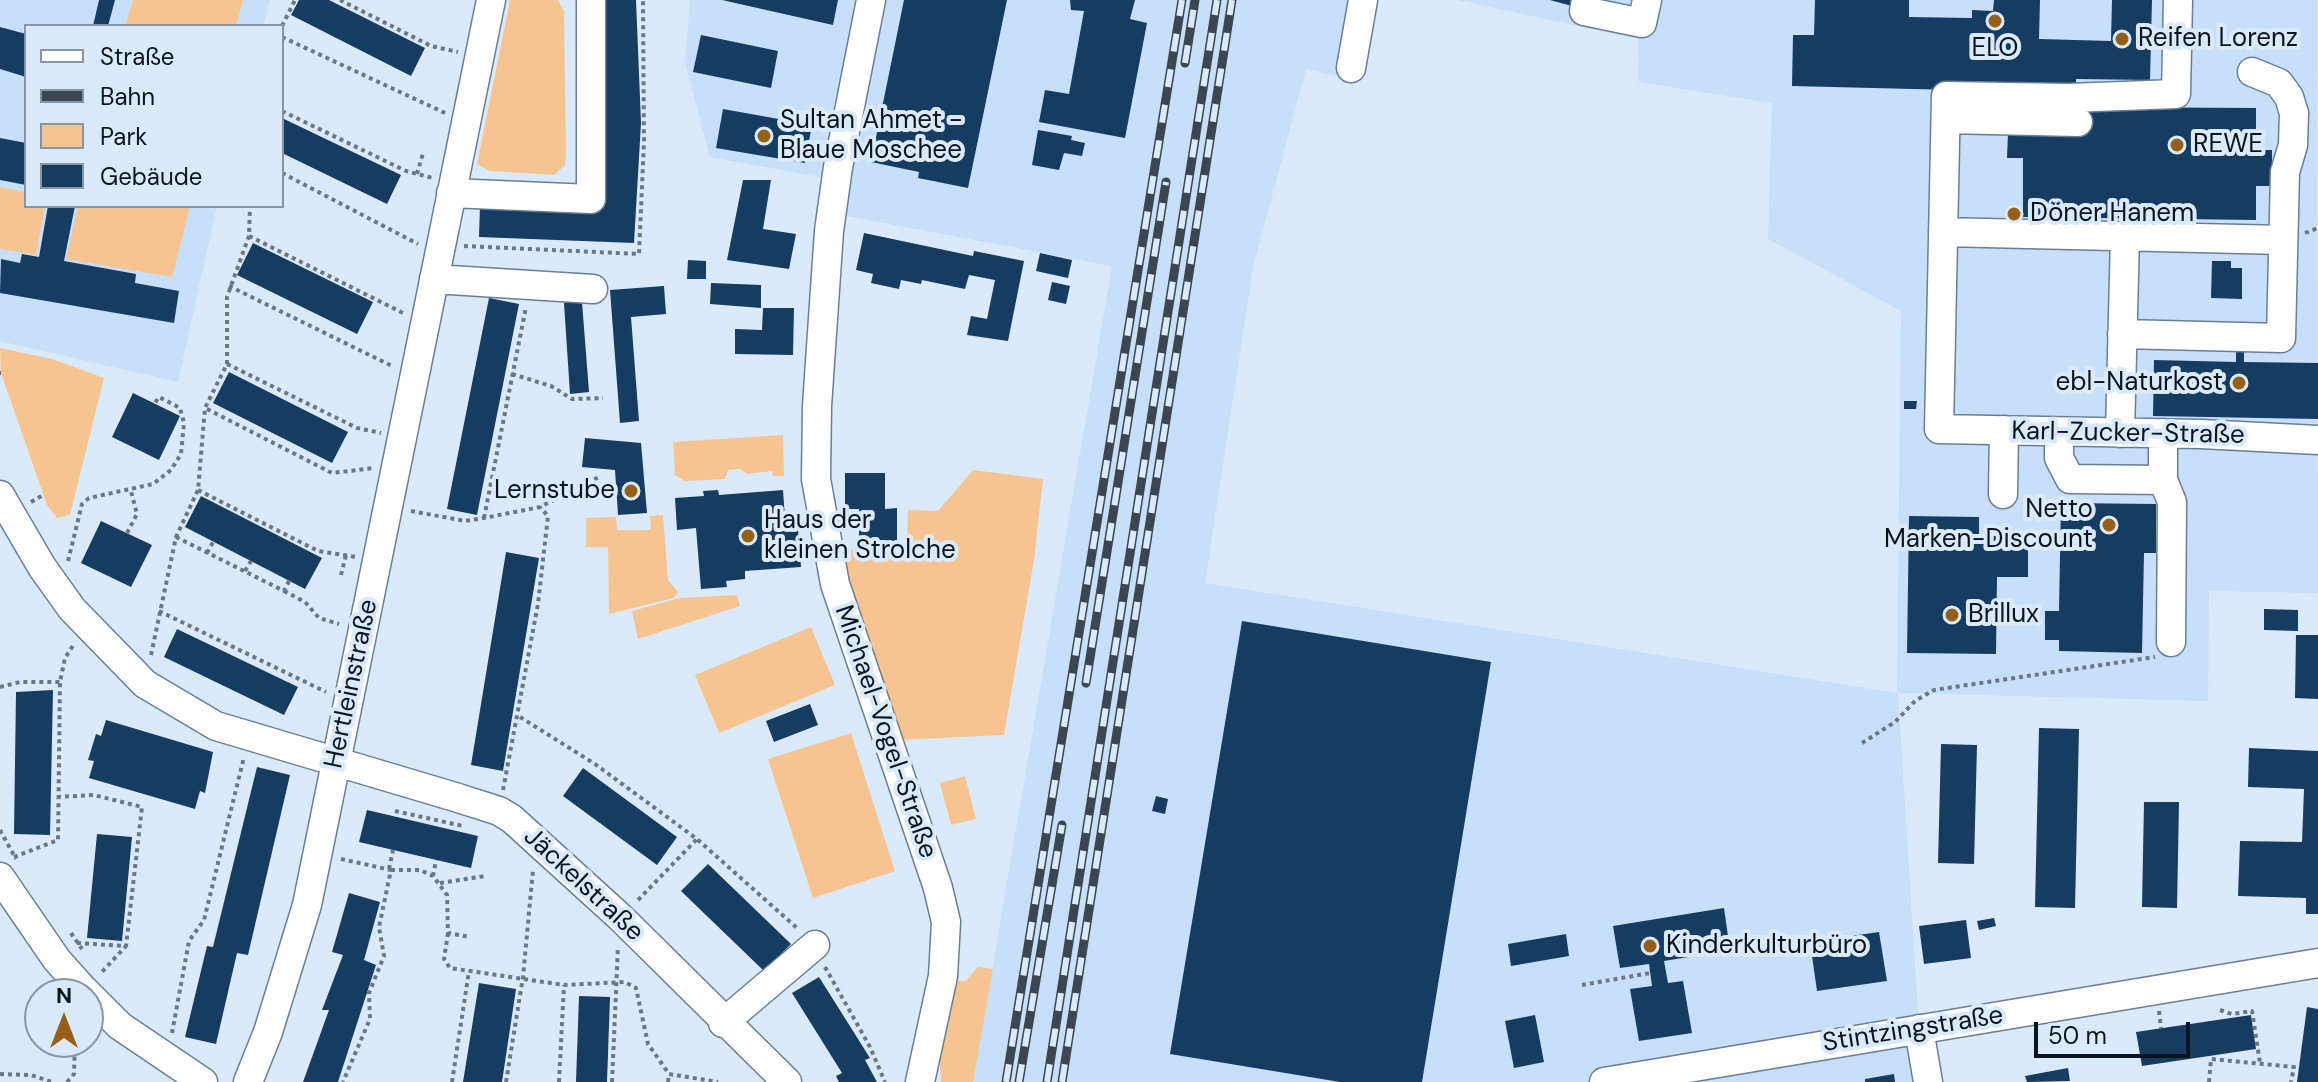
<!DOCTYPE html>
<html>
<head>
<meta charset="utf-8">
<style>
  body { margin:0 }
  #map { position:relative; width:2318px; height:1082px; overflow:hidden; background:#dbeafa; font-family:"DM Sans",sans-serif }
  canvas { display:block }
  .legend { position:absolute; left:24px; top:24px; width:260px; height:184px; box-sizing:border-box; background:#dbeafa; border:2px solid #8895a2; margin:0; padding:10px 14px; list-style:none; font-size:24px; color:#0c151e }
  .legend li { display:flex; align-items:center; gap:16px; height:40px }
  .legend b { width:40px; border:2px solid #8895a2 }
  .north { position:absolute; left:24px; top:978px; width:80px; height:80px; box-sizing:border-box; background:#dbeafa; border:2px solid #8895a2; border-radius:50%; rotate:0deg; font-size:22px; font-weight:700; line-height:32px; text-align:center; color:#0c151e }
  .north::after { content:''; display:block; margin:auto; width:28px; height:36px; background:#965f19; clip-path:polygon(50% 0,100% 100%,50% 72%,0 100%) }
  .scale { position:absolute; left:2034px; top:1022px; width:156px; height:36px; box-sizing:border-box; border:4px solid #0c151e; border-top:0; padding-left:10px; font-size:24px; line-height:28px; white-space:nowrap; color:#0c151e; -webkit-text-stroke:6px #dbeafa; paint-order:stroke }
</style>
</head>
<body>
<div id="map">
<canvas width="2318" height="1082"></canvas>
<ul class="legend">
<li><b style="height:10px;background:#fff"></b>Straße</li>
<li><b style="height:10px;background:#3c4651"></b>Bahn</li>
<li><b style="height:22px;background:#f6c491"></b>Park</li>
<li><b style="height:22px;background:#163c61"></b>Gebäude</li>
</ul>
<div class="north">N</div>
<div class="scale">50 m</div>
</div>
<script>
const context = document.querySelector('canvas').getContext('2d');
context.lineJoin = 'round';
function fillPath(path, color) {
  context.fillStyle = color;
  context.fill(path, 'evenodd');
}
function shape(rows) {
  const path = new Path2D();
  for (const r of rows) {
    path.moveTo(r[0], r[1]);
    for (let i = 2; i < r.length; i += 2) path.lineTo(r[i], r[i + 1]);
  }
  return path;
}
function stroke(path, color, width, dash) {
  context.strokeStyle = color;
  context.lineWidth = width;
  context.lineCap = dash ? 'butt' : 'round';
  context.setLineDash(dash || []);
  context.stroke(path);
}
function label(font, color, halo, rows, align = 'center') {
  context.font = font + ' "DM Sans",sans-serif';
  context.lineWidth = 8;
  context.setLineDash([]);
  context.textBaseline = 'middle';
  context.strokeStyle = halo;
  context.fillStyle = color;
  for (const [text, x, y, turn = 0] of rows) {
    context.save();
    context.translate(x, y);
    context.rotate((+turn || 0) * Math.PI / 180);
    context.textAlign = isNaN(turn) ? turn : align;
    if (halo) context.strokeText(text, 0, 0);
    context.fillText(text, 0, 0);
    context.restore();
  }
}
const built = shape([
  [0,0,270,0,263,26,26,26,26,206,217,206,178,382,0,341],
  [690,0,1376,0,1359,81,1306,69,1253,267,1205,583,1897,693,1901,311,1768,239,1772,103,1639,82,1638,39,1458,0,2317,0,2318,593,2209,591,2208,701,1898,693,1919,1029,1928,1082,973,1082,1112,266,821,211,825,178,710,157,685,62]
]);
const green = shape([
  [133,0,243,0,236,26,125,26],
  [510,0,558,0,564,11,566,153,565,165,554,175,490,171,477,164],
  [0,187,26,192,26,206,45,206,36,255,0,249],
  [78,206,190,206,172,277,66,259],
  [0,348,52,359,104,378,70,515,57,518,47,505,1,373],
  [783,435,784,476,773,476,772,471,747,474,741,469,728,470,725,479,685,481,675,475,673,442],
  [973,470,1043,479,1034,560,1004,735,898,740,836,550,907,549,908,510,938,511],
  [663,515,668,580,678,592,674,598,609,614,608,547,586,547,586,518,616,517,617,530,651,530,650,516],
  [737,595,740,606,638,639,632,611,680,598],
  [811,627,835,685,719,733,695,675],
  [851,733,895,871,813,898,768,759],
  [965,776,976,819,951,825,940,783],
  [978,967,993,969,973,1082,941,1082,939,1046,951,981,966,981]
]);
const building = shape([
  [99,0,115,0,108,26,93,26],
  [299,0,329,0,425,48,411,76,291,15],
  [600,0,636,0,641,123,634,243,479,237,480,205,604,208,600,183],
  [722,0,838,0,833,25],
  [904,0,1007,0,968,188,918,178,919,172,871,162],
  [1070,0,1135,0,1130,19,1147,23,1125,138,1039,122,1045,90,1069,94,1084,11,1071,10],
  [1550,0,1580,0,1579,8],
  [1815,0,1909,0,1909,17,1972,18,1972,10,1993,11,1994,0,2040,0,2039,39,2111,41,2112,0,2152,0,2150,80,2076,79,2076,93,1792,86,1793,35,1814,35],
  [0,27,26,34,26,77,0,69],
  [701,35,778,51,771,88,693,72],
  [2083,107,2256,108,2256,150,2272,150,2272,186,2256,186,2256,220,2023,217,2023,158,2007,158,2008,133],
  [723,109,812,125,805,163,716,148],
  [282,118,401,175,387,204,282,153],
  [1038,130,1072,136,1071,140,1085,143,1082,156,1064,153,1059,170,1032,165],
  [0,138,26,143,26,185,0,180],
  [743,180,771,180,763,229,796,234,789,269,727,260],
  [48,206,75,206,64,261,136,274,135,283,179,291,174,323,0,293,1,259,20,263,22,254,39,257],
  [2007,210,2020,210,2020,218,2007,217],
  [864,233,973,256,974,251,1024,261,1008,341,967,335,971,316,987,319,995,280,969,275,965,289,922,280,921,284,901,280,899,289,871,283,873,274,856,270],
  [253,243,373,302,357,334,237,275],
  [1040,253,1072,260,1068,278,1036,271],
  [688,260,706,261,706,279,687,279],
  [2212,261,2231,261,2231,268,2242,268,2242,299,2211,298],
  [1052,282,1070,286,1066,304,1048,300],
  [711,283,761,285,761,308,710,304],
  [664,286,666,314,631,317,639,421,620,423,610,290],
  [489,298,519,304,477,515,447,509],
  [582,302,589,392,570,394,564,303],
  [763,308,794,308,793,355,735,354,735,329,762,330],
  [2236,343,2244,343,2244,362,2318,363,2318,419,2153,416,2154,360,2236,362],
  [229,372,348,432,332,463,213,403],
  [133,393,180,416,159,460,112,437],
  [1904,401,1917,401,1916,409,1904,409],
  [585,438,641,443,647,513,618,515,615,470,582,467],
  [845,473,885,473,885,509,897,508,897,545,859,545,859,509,845,509],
  [718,490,719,495,783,490,785,518,797,517,801,567,745,571,745,579,726,581,727,587,701,589,696,528,677,530,675,498,704,496,703,491],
  [201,496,322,558,305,589,185,527],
  [2061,503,2156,504,2156,553,2144,553,2142,653,2059,651,2059,640,2045,640,2045,611,2059,611],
  [1909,516,1979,517,1979,536,2028,536,2028,577,1997,577,1996,654,1907,653],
  [101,521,152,545,131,587,81,563],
  [506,552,539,558,503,771,471,765],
  [2264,609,2298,610,2298,631,2264,630],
  [1242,621,1491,662,1422,1082,1340,1082,1170,1054],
  [177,629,298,687,284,715,164,657],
  [2296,635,2318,635,2318,699,2295,698],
  [53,690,50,835,14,834,16,692],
  [810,704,818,725,774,742,766,721],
  [106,720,213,752,205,793,200,791,195,809,89,778,94,761,88,760,96,734,101,736],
  [2039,728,2079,729,2075,908,2035,907],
  [1941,744,1977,745,1974,864,1938,863],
  [2249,748,2318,751,2318,914,2306,914,2306,898,2238,896,2240,841,2302,842,2304,789,2248,787],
  [257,767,290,775,248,955,237,953,216,1044,185,1037,207,946,213,947],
  [583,768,677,837,657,865,563,796],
  [1156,796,1168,799,1165,814,1152,811],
  [2144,802,2179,802,2177,908,2142,907],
  [367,810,478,836,471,868,359,842],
  [97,834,132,837,122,941,87,938],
  [708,864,791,944,764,971,681,891],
  [349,893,380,902,364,960,376,965,338,1082,303,1082,329,1010,322,1010,343,955,332,952],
  [1724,908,1730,950,1664,961,1668,983,1683,981,1692,1033,1639,1041,1630,989,1652,986,1649,964,1620,968,1613,926],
  [1994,918,1996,926,1979,930,1977,921],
  [1966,920,1971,958,1924,964,1919,926],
  [1879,932,1887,981,1817,991,1810,942],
  [1566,934,1569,956,1511,966,1508,944],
  [819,977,870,1058,865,1060,877,1082,839,1082,836,1076,842,1073,792,993],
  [479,983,516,989,502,1082,463,1082],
  [579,996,610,997,607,1082,576,1082],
  [2307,1007,2318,1009,2318,1082,2297,1082],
  [1535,1015,1544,1062,1514,1068,1505,1021],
  [2251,1015,2256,1049,2142,1066,2136,1032],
  [2068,1068,2070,1081,2027,1082,2025,1076],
  [1894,1074,1895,1082,1865,1082,1865,1079]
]);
const path = shape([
  [340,0,431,46,458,52],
  [282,26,295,0],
  [282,37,445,113],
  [282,111,406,171,433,178],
  [282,173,418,244],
  [417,174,423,153],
  [2305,233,2318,228],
  [249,236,405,314],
  [464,246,639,254,644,142,643,0],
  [229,286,392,366],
  [227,364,357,428,381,433],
  [0,373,1,373],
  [512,374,551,386,572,399,603,398],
  [207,409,332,473,374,468],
  [198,490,318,551,356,557],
  [31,502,43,495],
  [411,511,465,521,484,518,540,507,599,477],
  [484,518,526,307],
  [127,533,137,514,131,491],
  [176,537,284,591,289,581],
  [207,553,213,542],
  [68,561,82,504,89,498,153,484,171,470,181,454,184,423,180,408,159,397,155,403],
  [245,571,251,561],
  [341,575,346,555],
  [284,591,305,602,319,618,339,624],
  [159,611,326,692],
  [151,655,176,537,198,490,205,408,227,364,227,297,249,236,250,206],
  [0,687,20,682,60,682],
  [520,717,595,764,697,839,797,928],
  [1862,743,1895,722,1915,701,1934,690,2155,657],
  [503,790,538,604,548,516,540,507],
  [57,797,94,795,142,807,126,946],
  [395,811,463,826],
  [0,830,16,859],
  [14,857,58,840,60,682,65,658,74,644],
  [341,859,391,870,379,927,384,956,369,993,370,1019,343,1082],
  [389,869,393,850],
  [391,870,420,870,433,876,447,895,448,933,470,937],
  [433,876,436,860],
  [440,883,485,876],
  [638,900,697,839],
  [71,933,82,949],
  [448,933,444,959,450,968,564,985,625,982,636,988,648,1044,669,1074,718,1082],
  [77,943,126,946,100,974],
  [825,967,870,1047,885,1082],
  [1582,985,1650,973],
  [2220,1010,2232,1014,2252,1011,2260,1063],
  [2159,1011,2161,1028],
  [172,1033,189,941,204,920,244,757],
  [0,1074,31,1075,52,1082],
  [67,1082,74,1074,75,1042],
  [452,1082,469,971],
  [506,1082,523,977,533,870],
  [559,1082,564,985],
  [612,1082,618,946],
  [668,1082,669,1074],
  [2209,1082,2211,1059,2294,1067,2291,1082]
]);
const minor = shape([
  [871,0,838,167,829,231,817,406,816,479,835,584,938,888,946,922,943,976,920,1082],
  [1586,0,1584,11,1642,23,1647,0],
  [2178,0,2176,94,2069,98,1946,96,1939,429,2201,434,2318,440],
  [1351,68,1363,0],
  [1946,119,2078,122],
  [451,193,591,199,591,0],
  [1943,232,2283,240],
  [434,279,593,289],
  [2122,334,2281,338,2285,172,2293,145,2294,113,2289,97,2279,83,2252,72],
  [2059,432,2059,458,2070,479,2163,480],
  [2120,433,2125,236],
  [2163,433,2163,480,2172,502,2171,642],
  [2003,494,2004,430],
  [0,495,42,567,72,609,145,684,216,726,455,797,499,811,512,819,621,918,787,1082],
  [0,877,57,960,83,989,120,1026,203,1082],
  [723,1023,815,945],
  [1919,1029,1928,1082],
  [248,1082,268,1032,307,905,491,0],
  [1604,1082,2318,963]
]);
const rail = shape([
  [1185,63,1195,0],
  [1086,683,1166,182],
  [1006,1082,1182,0],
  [1019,1082,1062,825],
  [1047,1082,1217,0],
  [1062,1082,1232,0]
]);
const markers = [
  [1995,21,8,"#965f19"],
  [2122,39,8,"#965f19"],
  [764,136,8,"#965f19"],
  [2177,145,8,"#965f19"],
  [2014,214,8,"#965f19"],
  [2239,383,8,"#965f19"],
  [631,491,8,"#965f19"],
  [2109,525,8,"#965f19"],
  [748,536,8,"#965f19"],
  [1952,615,8,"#965f19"],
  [1650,946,8,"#965f19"]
];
const poiNames = [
  ["Reifen Lorenz",2138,39],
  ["ELO",1995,49,"center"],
  ["Sultan Ahmet -",780,121],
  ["Blaue Moschee",780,151],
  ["REWE",2193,145],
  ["Döner Hanem",2030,214],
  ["ebl-Naturkost",2223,383,"right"],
  ["Lernstube",615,491,"right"],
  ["Netto",2093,510,"right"],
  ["Marken-Discount",2093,540,"right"],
  ["Haus der",764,521],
  ["kleinen Strolche",764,551],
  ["Brillux",1968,615],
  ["Kinderkulturbüro",1666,946]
];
const streetNames = [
  ["Karl-Zucker-Straße",2128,434,1],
  ["Hertleinstraße",352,684,-78],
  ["Michael-Vogel-Straße",885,732,71],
  ["Jäckelstraße",583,885,43],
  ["Stintzingstraße",1913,1030,-9]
];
fillPath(built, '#c7dff9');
fillPath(green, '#f6c491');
fillPath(building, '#163c61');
stroke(minor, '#687f96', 31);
stroke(path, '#6c7784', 4, [4, 4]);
stroke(minor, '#fff', 28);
stroke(rail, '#3c4651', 9);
stroke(rail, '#dbeafa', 6, [18]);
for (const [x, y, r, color] of markers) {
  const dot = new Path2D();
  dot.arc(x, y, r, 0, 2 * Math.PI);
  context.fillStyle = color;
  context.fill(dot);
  stroke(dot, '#dbeafa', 3);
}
label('26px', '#0c151e', '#dbeafa', poiNames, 'left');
label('26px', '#0c151e', '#dbeafa', streetNames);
</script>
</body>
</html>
